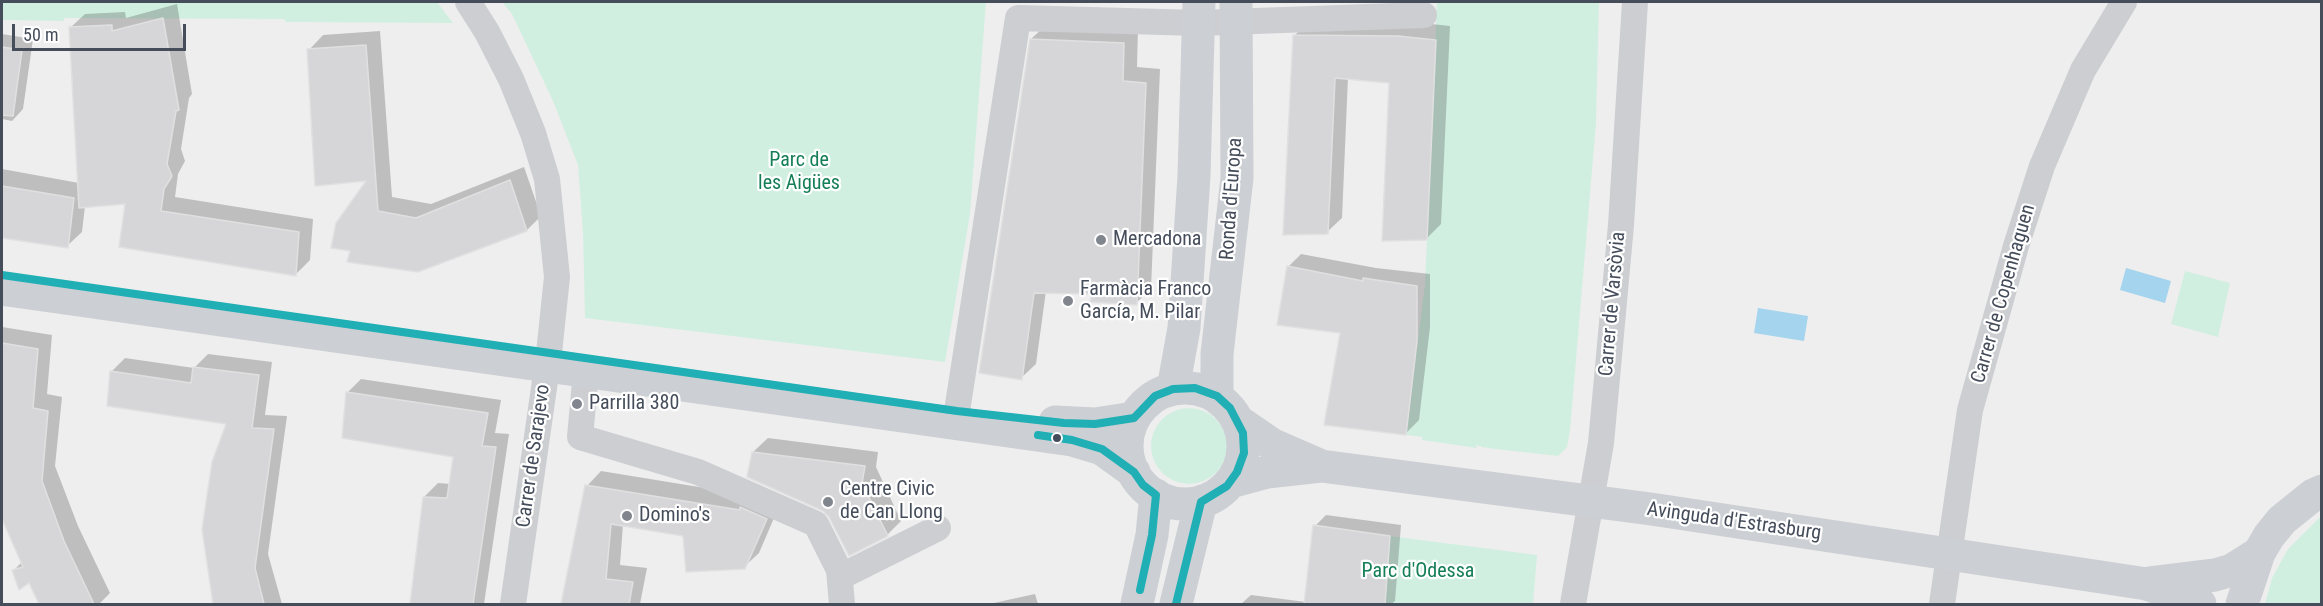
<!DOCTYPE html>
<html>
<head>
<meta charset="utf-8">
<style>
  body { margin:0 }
  #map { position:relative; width:2323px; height:606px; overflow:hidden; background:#efeeee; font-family:"Roboto Condensed",sans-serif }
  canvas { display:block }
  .frame { position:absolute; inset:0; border:3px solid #454d5b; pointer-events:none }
  .scale { position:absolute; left:12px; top:24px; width:174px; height:27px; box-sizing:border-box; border:3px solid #454d5b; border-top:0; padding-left:8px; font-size:18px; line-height:21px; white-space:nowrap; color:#454d5b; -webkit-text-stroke:4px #fff; paint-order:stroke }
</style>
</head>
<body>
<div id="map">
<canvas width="2323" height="606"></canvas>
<div class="frame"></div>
<div class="scale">50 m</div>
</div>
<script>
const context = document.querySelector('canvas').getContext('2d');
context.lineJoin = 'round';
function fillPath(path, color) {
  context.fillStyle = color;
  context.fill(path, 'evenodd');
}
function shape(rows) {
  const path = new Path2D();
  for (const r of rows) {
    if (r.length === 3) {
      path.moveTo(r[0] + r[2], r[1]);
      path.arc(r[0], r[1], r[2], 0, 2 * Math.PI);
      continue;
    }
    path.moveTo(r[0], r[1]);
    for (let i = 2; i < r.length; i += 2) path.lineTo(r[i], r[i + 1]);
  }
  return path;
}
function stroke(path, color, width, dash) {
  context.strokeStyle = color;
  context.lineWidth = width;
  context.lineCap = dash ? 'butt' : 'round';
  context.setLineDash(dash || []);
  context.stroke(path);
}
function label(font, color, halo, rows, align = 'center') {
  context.font = font + ' "Roboto Condensed",sans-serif';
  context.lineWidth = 4.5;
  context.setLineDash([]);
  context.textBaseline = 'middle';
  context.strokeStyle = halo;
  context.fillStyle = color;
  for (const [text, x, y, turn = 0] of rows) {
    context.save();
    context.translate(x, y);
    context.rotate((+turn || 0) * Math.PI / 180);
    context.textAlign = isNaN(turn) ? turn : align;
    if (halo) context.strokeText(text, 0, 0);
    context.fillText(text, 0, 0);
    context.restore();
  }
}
const green = shape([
  [2,2,437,2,453,23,286,22,284,19,64,18,64,21,2,20],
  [502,2,986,2,970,214,945,362,585,318,583,233,578,165,553,101,512,14],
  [1437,2,1599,2,1596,123,1570,431,1567,447,1558,456,1487,448,1486,446,1485,448,1476,445,1477,448,1422,440,1422,437,1406,435,1425,284],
  [2185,271,2230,283,2218,337,2171,324],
  [1189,446,38],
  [2321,516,2321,604,2265,604,2272,578,2288,549],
  [1390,536,1537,555,1533,604,1379,604]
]);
const water = shape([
  [2126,268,2171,281,2165,303,2120,290],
  [1758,308,1808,316,1804,341,1754,333]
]);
const shadow = shape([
  [177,4,192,94,189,98,181,149,185,161,178,174,175,197,313,219,310,260,296,274,126,203,85,206,82,232,67,246,2,236,2,169,79,183,70,28,85,14,125,12,126,18],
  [1309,21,1413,22,1450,26,1441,224,1426,239,1391,82,1348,77,1342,218,1327,232,1294,36],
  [1046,25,1138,29,1137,67,1160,69,1151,289,1136,303,1093,293,1046,291,1036,364,1021,378,1031,39],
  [380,31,392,197,431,204,524,167,541,216,527,230,349,261,369,180,309,50,323,35],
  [2,34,33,39,23,109,12,121,2,119],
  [1301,254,1376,268,1430,274,1430,327,1419,420,1406,433,1342,332,1288,267],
  [2,327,52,335,47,394,62,397,55,466,78,526,110,593,99,604,41,604,29,581,14,570,22,562,2,515,2,486,7,480,2,476,2,415,5,393,2,392],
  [208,354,272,362,265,415,287,416,268,554,282,604,214,604,204,529,228,423,112,371,125,358,194,368],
  [361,379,501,400,495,433,509,434,484,604,412,604,424,497,438,483,451,484,454,456,347,393],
  [768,438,878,452,876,467,901,521,887,535,831,516,753,452],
  [601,471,754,496,780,504,759,553,744,567,685,535,623,524,620,565,647,568,640,604,563,604,587,486],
  [1326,515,1401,525,1395,601,1391,604,1241,604,1251,595,1306,602,1315,526],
  [1035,594,1038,604,989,604]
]);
const building = shape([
  [163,18,179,110,176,111,167,164,172,176,164,189,161,211,299,232,296,276,119,247,125,204,79,208,69,27,112,25,112,31,163,18],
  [1293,35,1398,36,1436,40,1427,240,1382,241,1389,83,1335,78,1328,234,1283,235,1293,35],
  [1030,39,1124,43,1123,81,1146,83,1137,305,1090,302,1092,294,1034,293,1022,380,979,373,1030,39],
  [366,45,378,211,416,218,510,180,527,231,418,272,347,262,350,251,331,248,336,223,366,181,315,186,307,49,366,45],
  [2,47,22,50,13,116,2,115,2,47],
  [2,186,74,198,68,248,2,238,2,186],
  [1287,266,1363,281,1363,278,1417,286,1417,341,1406,435,1324,425,1340,333,1277,325,1287,266],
  [2,343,38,349,33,408,48,411,42,481,64,541,94,604,39,604,29,583,19,590,12,570,23,567,2,519,2,343],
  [193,367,259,375,252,428,274,429,255,568,264,604,213,604,202,529,212,462,226,424,107,406,110,371,191,383,193,367],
  [346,392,488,413,482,446,496,447,473,604,410,604,423,497,447,498,453,457,342,438,346,392],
  [752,452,865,466,862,483,888,536,849,556,829,517,823,511,747,477,752,452],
  [585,485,740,510,740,507,767,519,745,569,686,572,683,536,611,524,606,579,633,582,629,604,561,604,585,485],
  [1313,525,1390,536,1385,604,1304,604,1313,525]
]);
const street = shape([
  [468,2,487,32,511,79,533,133,547,179,557,277,549,353,513,604],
  [586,371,580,437,698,472,816,524,839,570,842,604],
  [957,411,1018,18,1199,23,1424,15],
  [840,577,938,528],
  [1573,604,1601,443,1621,225,1635,2],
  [1942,604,1970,410,2016,246,2042,166,2083,70,2124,2]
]);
const secondary = shape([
  [2,289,1072,440,1102,449,1134,472],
  [1185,446,58],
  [1173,389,1184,328,1194,176,1199,2],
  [1217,396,1217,354,1237,178,1236,2],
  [1238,421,1273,445,1319,465],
  [1055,422,1095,424,1134,418],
  [1230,482,1267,472,1321,466,1651,509,2147,584,2200,604],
  [2150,583,2215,575,2232,570,2259,553],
  [1137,604,1152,535,1156,495],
  [1176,604,1201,502],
  [2242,604,2259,553,2269,536,2282,520,2313,495,2322,491]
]);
const bus1 = shape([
  [2,275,957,411,1064,423,1095,424,1134,418,1155,396,1173,389,1195,388,1217,396,1230,408,1243,433,1244,453,1237,472,1227,486,1201,502,1176,604],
  [1038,435,1072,440,1102,449,1134,472,1143,485,1156,495,1152,535,1140,590]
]);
const markers = [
  [1101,240,6,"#80858e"],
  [1068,301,6,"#80858e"],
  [577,404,6,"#80858e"],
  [1057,438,5,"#454d5b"],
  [828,502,6,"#80858e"],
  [627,516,6,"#80858e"]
];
const parkNames = [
  ["Parc de",799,161],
  ["les Aigües",799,184],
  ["Parc d'Odessa",1418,572]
];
const streetNames = [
  ["Ronda d'Europa",1232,199,-86],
  ["Carrer de Copenhaguen",2004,294,-74],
  ["Carrer de Varsòvia",1613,304,-85],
  ["Carrer de Sarajevo",534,456,-82],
  ["Avinguda d'Estrasburg",1734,522,8]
];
const poiNames = [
  ["Mercadona",1113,240],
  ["Farmàcia Franco",1080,290],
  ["García, M. Pilar",1080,313],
  ["Parrilla 380",589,404],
  ["Centre Civic",840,490],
  ["de Can Llong",840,513],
  ["Domino's",639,516]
];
fillPath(green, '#d1efe1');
fillPath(water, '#a4d4ee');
fillPath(shadow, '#0003');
fillPath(building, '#d6d6d9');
stroke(building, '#e0e0e1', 1.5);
stroke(street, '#ccced1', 26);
stroke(secondary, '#cccfd3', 33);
stroke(bus1, '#1fafb5', 8);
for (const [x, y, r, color] of markers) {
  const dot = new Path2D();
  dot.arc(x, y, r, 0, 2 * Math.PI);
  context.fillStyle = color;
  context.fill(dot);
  stroke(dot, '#fff', 2);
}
label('20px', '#147e57', '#fff', parkNames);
label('20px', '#454d5b', '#fff', streetNames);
label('20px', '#454d5b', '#fff', poiNames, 'left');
</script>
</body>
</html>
